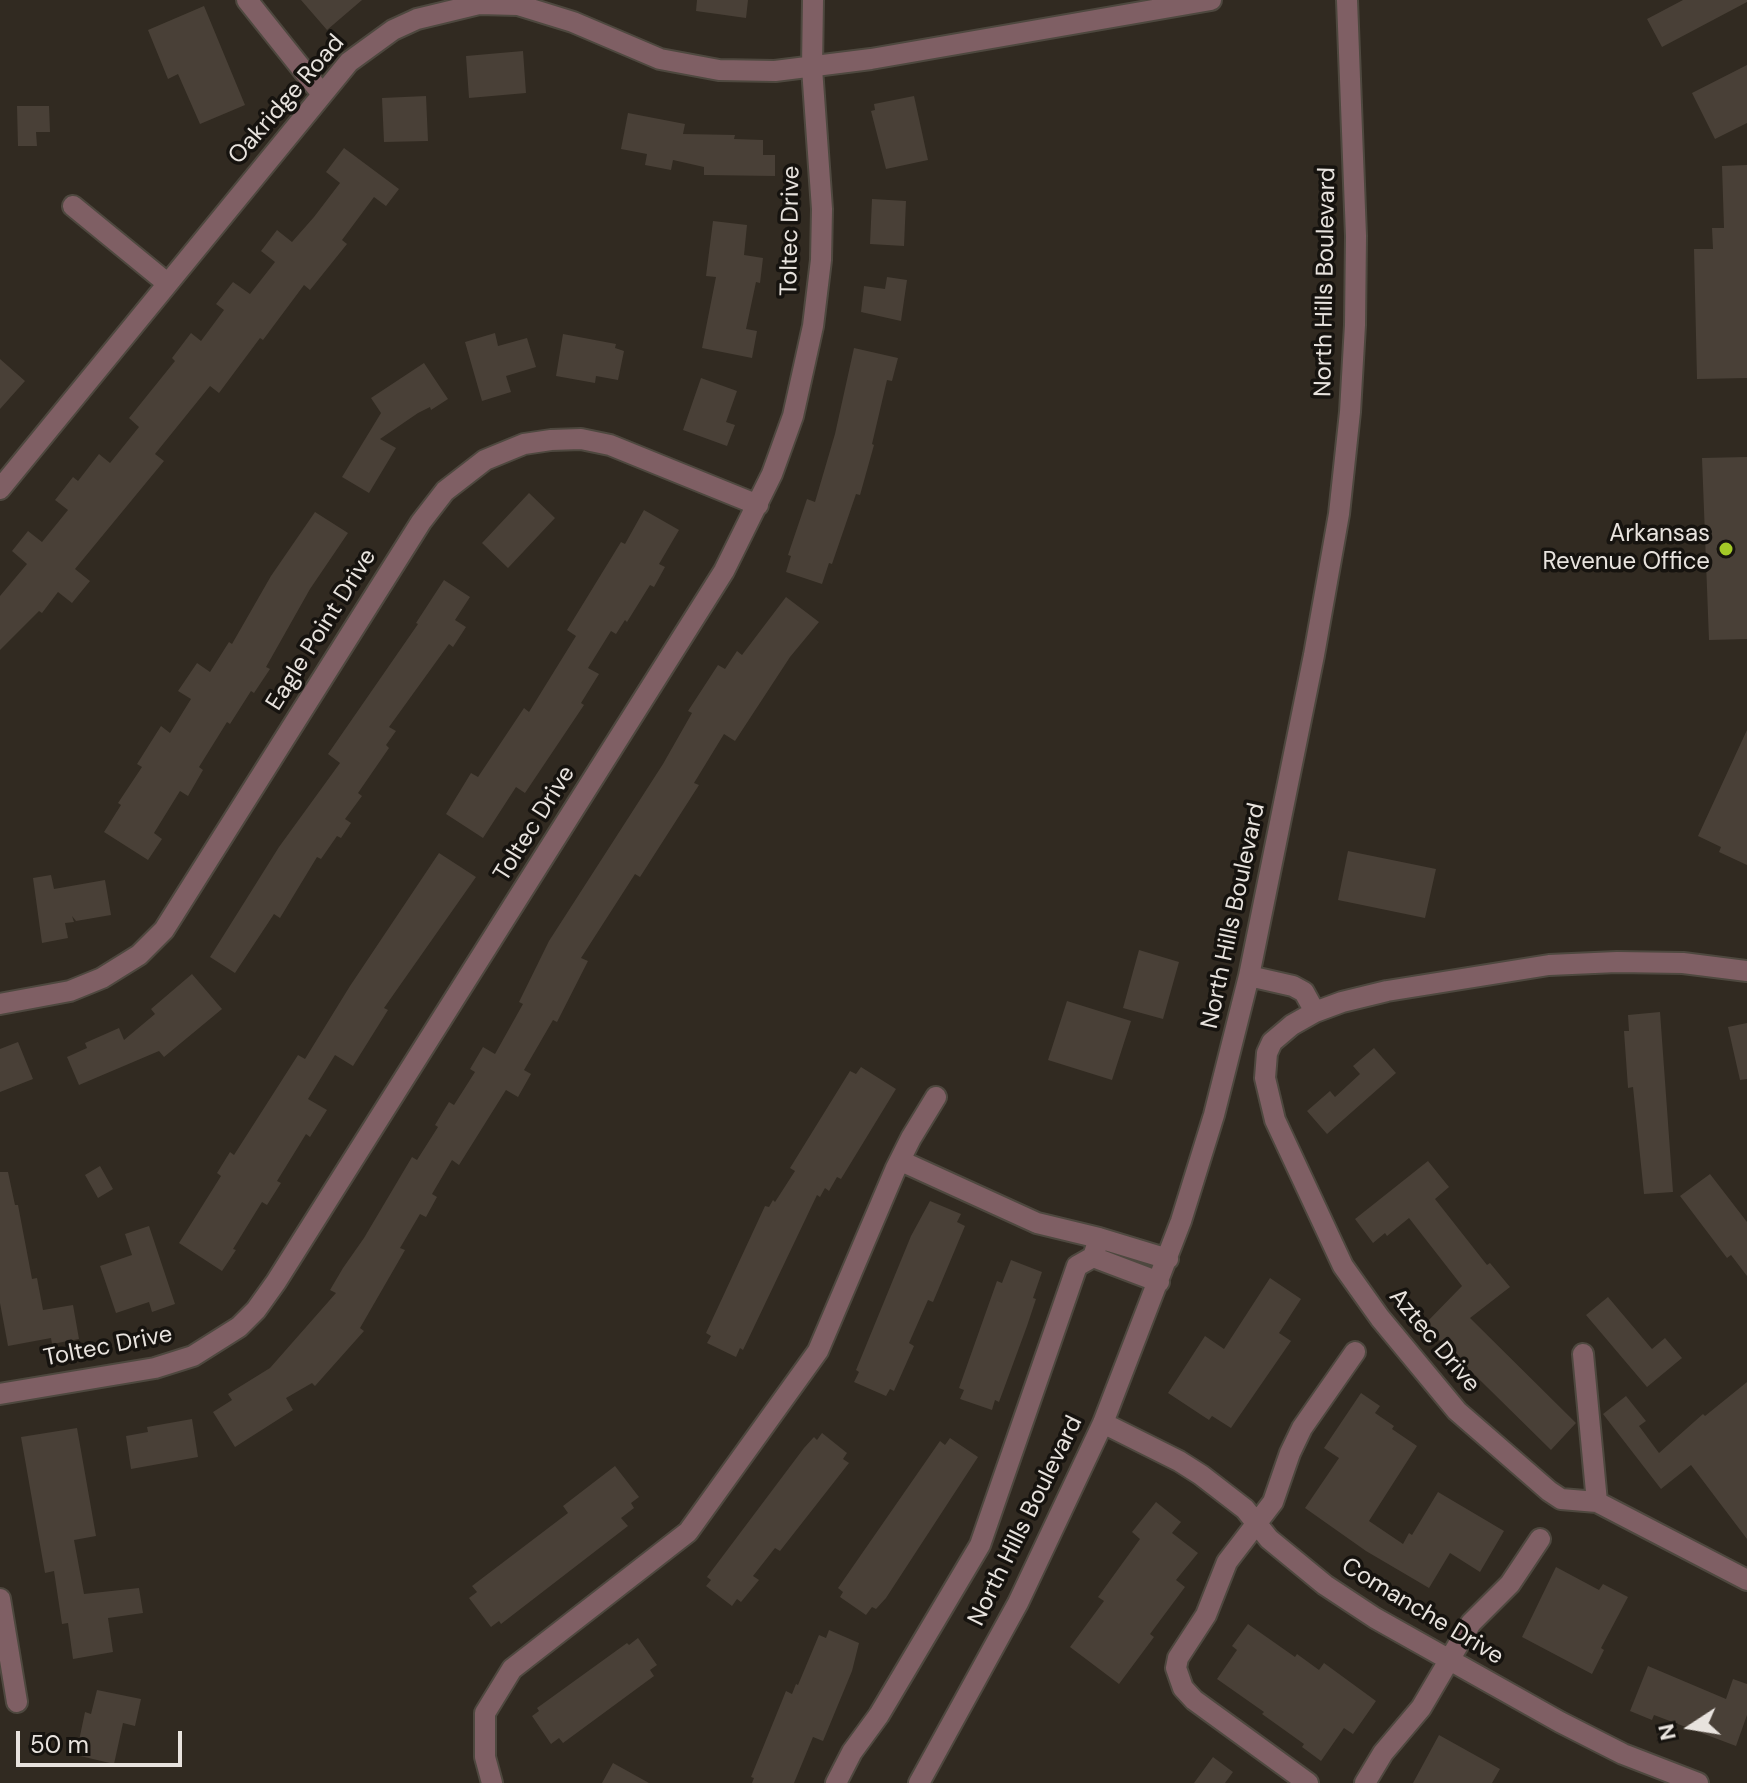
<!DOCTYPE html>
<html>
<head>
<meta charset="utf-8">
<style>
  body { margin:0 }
  #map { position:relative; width:1747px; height:1783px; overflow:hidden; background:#312a21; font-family:"DM Sans",sans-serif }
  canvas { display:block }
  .north { position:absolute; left:1651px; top:1687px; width:80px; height:80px; -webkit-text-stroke:6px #16130f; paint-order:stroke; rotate:258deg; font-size:22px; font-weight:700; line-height:32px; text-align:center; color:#e8e3de }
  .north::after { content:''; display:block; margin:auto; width:28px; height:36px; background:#e8e3de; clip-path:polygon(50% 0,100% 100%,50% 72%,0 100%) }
  .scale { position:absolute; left:16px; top:1731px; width:166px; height:36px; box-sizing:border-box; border:4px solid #e8e3de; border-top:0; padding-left:10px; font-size:24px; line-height:28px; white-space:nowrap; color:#e8e3de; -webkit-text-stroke:6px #16130f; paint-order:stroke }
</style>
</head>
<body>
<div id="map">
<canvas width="1747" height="1783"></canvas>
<div class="north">N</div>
<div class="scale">50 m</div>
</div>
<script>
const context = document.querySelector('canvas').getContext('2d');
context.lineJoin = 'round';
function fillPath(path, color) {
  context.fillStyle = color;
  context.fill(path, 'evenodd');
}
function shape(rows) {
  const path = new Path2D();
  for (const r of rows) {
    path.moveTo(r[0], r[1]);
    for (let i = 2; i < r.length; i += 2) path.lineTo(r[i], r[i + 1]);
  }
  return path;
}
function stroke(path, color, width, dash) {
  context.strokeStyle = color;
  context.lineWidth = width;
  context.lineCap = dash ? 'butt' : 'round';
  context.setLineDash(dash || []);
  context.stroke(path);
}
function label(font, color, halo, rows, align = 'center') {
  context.font = font + ' "DM Sans",sans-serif';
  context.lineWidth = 7;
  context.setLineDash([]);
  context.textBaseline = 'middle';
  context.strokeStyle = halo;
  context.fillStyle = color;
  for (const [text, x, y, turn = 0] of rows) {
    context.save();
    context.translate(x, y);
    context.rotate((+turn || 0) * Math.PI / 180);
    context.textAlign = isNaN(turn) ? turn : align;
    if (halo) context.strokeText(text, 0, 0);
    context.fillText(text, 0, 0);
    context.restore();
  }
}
const building = shape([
  [301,0,362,0,327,30],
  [697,0,748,0,746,18,696,11],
  [1683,0,1747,0,1747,2,1662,47,1647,19],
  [204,6,245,105,200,124,178,74,168,79,148,30],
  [523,51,526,93,469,98,466,56],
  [1747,65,1747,123,1715,139,1692,93],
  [426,96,428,141,384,142,382,98],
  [914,96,928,160,886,169,871,111,875,110,874,104],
  [17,106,49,106,50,132,36,132,37,146,18,146],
  [628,113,685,124,683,134,735,135,734,139,763,140,763,155,775,155,775,176,704,175,704,167,673,160,671,170,645,165,647,154,621,149],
  [344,148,399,189,386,206,374,197,342,240,347,244,310,290,304,285,263,340,260,338,219,393,210,386,155,454,164,461,75,569,90,581,72,603,58,592,42,613,39,611,0,650,0,596,27,564,12,551,28,531,42,542,68,510,55,500,73,477,78,481,99,454,110,463,139,427,129,418,175,361,172,358,191,333,201,341,224,310,216,304,233,282,250,294,275,262,261,251,277,230,292,242,314,217,340,183,326,172],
  [1747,165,1747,378,1697,379,1694,249,1713,249,1712,228,1724,228,1722,166],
  [872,199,906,201,904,246,870,244],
  [713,221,747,225,744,255,763,258,760,283,756,282,746,329,757,331,752,358,702,348,716,277,706,276],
  [887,277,907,280,901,321,861,312,864,286,885,289],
  [495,333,498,346,527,338,536,367,506,376,511,392,482,401,465,342],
  [563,334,616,344,615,348,624,351,618,380,596,376,595,383,556,376],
  [854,348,898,358,892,381,887,380,872,444,874,445,860,495,856,494,832,564,829,563,822,584,786,572,791,556,788,555,807,499,815,502,835,434],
  [0,359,25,381,0,409],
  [424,363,448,399,431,410,430,407,418,413,380,439,396,448,369,493,342,477,381,413,371,398],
  [701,378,737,391,726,422,735,425,727,446,683,430],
  [1747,457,1747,639,1709,640,1702,458],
  [529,493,555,518,508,568,482,543],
  [644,510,679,530,659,564,665,567,654,587,650,585,627,622,625,620,616,634,611,631,588,668,599,674,581,703,584,705,525,793,516,787,483,838,446,814,471,773,478,777,524,708,529,712,576,636,567,630,621,542,625,544],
  [315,512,348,533,310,589,266,667,270,669,254,693,251,691,230,724,227,722,199,767,203,770,188,796,180,791,154,833,162,839,148,860,104,832,121,805,118,803,142,767,137,764,161,726,170,733,191,699,178,691,197,663,210,672,229,642,232,644,271,576],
  [444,580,470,597,455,620,466,627,453,647,449,644,389,727,396,731,386,745,389,748,358,793,362,796,345,819,351,823,341,838,337,836,321,859,317,857,280,918,274,914,235,973,210,957,279,847,340,763,328,754,418,624,416,623],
  [786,597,819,622,790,657,735,741,724,734,694,783,699,785,640,877,635,874,581,958,588,961,557,1022,553,1020,524,1070,531,1074,518,1097,506,1090,459,1165,452,1160,432,1194,437,1197,426,1217,420,1214,400,1248,405,1250,360,1328,364,1331,315,1386,312,1383,286,1398,293,1410,235,1447,213,1412,232,1400,228,1394,270,1368,336,1293,330,1290,343,1268,364,1238,412,1157,417,1160,438,1127,435,1125,449,1102,454,1105,475,1072,470,1069,483,1047,495,1054,523,1004,519,1002,549,941,663,764,692,713,688,711,718,665,725,669,737,651,742,655],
  [1747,730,1747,865,1719,852,1721,847,1698,836],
  [1348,851,1436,869,1425,918,1338,900],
  [439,853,476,877,384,1008,388,1010,353,1066,335,1055,308,1099,327,1110,310,1137,306,1134,277,1181,281,1183,267,1205,262,1202,233,1249,236,1250,222,1271,179,1243,221,1176,217,1173,230,1152,234,1155,298,1055,305,1059,350,986],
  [51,875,54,889,105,880,111,915,76,921,72,916,74,922,65,923,68,938,42,943,33,878],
  [1139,950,1179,962,1163,1019,1123,1008],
  [192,974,222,1009,164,1057,159,1051,79,1085,67,1057,87,1048,85,1043,119,1028,124,1040,155,1014,151,1009],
  [1067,1001,1131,1021,1112,1080,1048,1060],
  [1660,1012,1673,1192,1644,1194,1633,1087,1628,1088,1624,1031,1629,1031,1628,1015],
  [1747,1023,1747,1079,1740,1080,1728,1027],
  [18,1042,33,1079,0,1092,0,1049],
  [1374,1048,1396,1073,1327,1134,1307,1111,1330,1091,1335,1097,1360,1074,1353,1066],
  [861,1067,896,1089,841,1179,837,1177,829,1191,825,1188,820,1197,817,1195,743,1350,740,1348,736,1357,707,1343,711,1336,706,1333,765,1206,769,1207,773,1200,775,1202,795,1171,790,1168,850,1071,856,1074],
  [1428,1161,1449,1187,1435,1199,1487,1265,1490,1263,1510,1287,1470,1318,1576,1423,1551,1450,1424,1325,1462,1286,1409,1218,1387,1236,1385,1233,1373,1243,1355,1219],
  [100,1166,113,1189,98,1198,85,1175],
  [0,1172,8,1172,15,1205,18,1205,32,1279,37,1278,43,1310,73,1305,79,1339,52,1344,51,1338,8,1346,0,1303],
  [1710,1174,1747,1222,1747,1276,1731,1255,1727,1258,1680,1196],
  [930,1201,961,1214,957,1222,965,1226,933,1302,928,1300,909,1343,914,1346,894,1391,890,1389,886,1396,854,1382,859,1372,856,1370,911,1236],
  [149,1226,175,1304,152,1312,149,1302,116,1313,100,1266,132,1255,125,1234],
  [1011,1260,1042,1272,1033,1298,1036,1299,1027,1326,999,1402,995,1400,992,1410,960,1399,964,1390,959,1388,997,1281,1002,1283],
  [1270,1278,1301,1299,1279,1333,1291,1341,1231,1428,1212,1416,1209,1420,1168,1393,1205,1336,1224,1349],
  [1608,1297,1652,1349,1665,1338,1682,1358,1647,1387,1586,1315],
  [1747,1382,1747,1539,1691,1465,1661,1489,1603,1414,1626,1396,1646,1421,1639,1426,1659,1453,1703,1414,1705,1416],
  [1361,1393,1380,1406,1375,1413,1394,1426,1392,1429,1417,1446,1369,1521,1403,1544,1409,1533,1412,1535,1438,1492,1504,1531,1480,1572,1450,1553,1429,1588,1366,1551,1305,1508,1339,1458,1324,1448],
  [192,1419,198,1457,131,1469,126,1436,148,1432,147,1427],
  [77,1428,96,1536,74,1540,84,1594,139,1588,143,1613,108,1618,113,1652,73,1659,68,1623,62,1624,54,1571,45,1573,21,1437],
  [822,1433,847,1453,843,1459,849,1463,780,1551,775,1548,753,1576,759,1580,741,1602,737,1599,732,1606,706,1586,711,1580,707,1577,804,1448,814,1437,817,1440],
  [950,1438,978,1457,886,1598,876,1609,872,1607,866,1615,840,1597,843,1592,838,1588,940,1441,945,1445],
  [615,1466,639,1497,631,1503,634,1508,621,1518,628,1526,501,1624,499,1621,491,1627,469,1598,477,1592,472,1586,568,1513,563,1506],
  [1156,1502,1181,1522,1172,1533,1198,1553,1176,1580,1185,1587,1150,1634,1154,1637,1119,1684,1070,1647,1104,1601,1098,1597,1140,1539,1132,1532],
  [1556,1567,1599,1590,1603,1584,1628,1597,1601,1648,1604,1650,1592,1674,1522,1637],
  [1248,1624,1295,1657,1297,1654,1319,1670,1324,1663,1376,1701,1353,1734,1344,1728,1321,1761,1302,1747,1304,1744,1262,1714,1264,1712,1217,1679,1237,1650,1232,1646],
  [829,1630,859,1643,852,1671,823,1741,813,1737,794,1783,752,1783,754,1778,751,1777,786,1691,792,1694,796,1684,798,1685,819,1635,826,1638],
  [638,1638,657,1665,650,1670,654,1676,563,1743,559,1738,551,1744,532,1716,539,1711,537,1708,627,1643,629,1645],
  [1648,1666,1726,1699,1733,1679,1747,1684,1747,1715,1736,1746,1654,1715,1652,1720,1630,1711],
  [97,1690,141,1699,135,1726,123,1723,114,1764,76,1755,85,1712,91,1714],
  [1439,1735,1500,1769,1492,1783,1413,1783],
  [1213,1757,1233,1772,1225,1783,1194,1783],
  [613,1763,649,1783,602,1783]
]);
const minor = shape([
  [247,0,322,94],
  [73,206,167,283],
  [0,489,349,62,393,30,417,19,479,4,518,5,573,22,660,59,719,70,775,71,871,59,1211,0],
  [1747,971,1683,963,1617,962,1549,965,1387,991,1342,1002,1315,1012,1292,1025,1272,1042,1267,1053,1265,1078,1275,1120,1343,1266,1380,1318,1457,1411,1549,1491,1561,1499,1597,1502,1747,1580],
  [1249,976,1293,986,1304,992,1315,1012],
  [0,1004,70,991,102,978,139,955,164,930,421,522,445,491,485,460,524,444,551,440,581,439,610,445,758,505],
  [1099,1238,1168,1259],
  [1093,1257,1159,1282],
  [1583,1354,1597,1502],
  [0,1394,155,1368,193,1356,239,1327,256,1310,276,1282,724,571,772,474,793,416,813,326,821,260,822,209,812,68,813,0],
  [1103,1423,1179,1461,1201,1475,1245,1509,1269,1539,1325,1585,1375,1618,1560,1722,1623,1754,1698,1783],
  [0,1599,17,1702],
  [492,1783,485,1757,485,1713,512,1669,688,1532,818,1351,896,1168,911,1138,936,1097],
  [836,1783,852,1752,879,1715,980,1545,1077,1266,1093,1257,1099,1238,1037,1223,901,1161],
  [919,1783,1018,1603,1103,1423,1181,1221,1214,1115,1249,976,1314,655,1339,514,1350,412,1355,325,1356,236,1347,0],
  [1308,1783,1194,1700,1183,1688,1176,1668,1178,1658,1206,1615,1227,1562,1273,1502,1290,1453,1302,1428,1355,1352],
  [1365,1783,1383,1753,1421,1708,1471,1623,1510,1584,1540,1539]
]);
const markers = [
  [1726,549,8,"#a3c927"]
];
const streetNames = [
  ["Oakridge Road",287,100,-49],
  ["Toltec Drive",791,231,-89],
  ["North Hills Boulevard",1326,282,-89],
  ["Eagle Point Drive",322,630,-58],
  ["Toltec Drive",535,824,-58],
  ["North Hills Boulevard",1234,916,-78],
  ["Aztec Drive",1434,1341,50],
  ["Toltec Drive",108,1347,-11],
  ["North Hills Boulevard",1026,1521,-64],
  ["Comanche Drive",1422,1612,31]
];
const poiNames = [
  ["Arkansas",1710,535],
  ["Revenue Office",1710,563]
];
fillPath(building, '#494037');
stroke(minor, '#4e483f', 24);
stroke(minor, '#7f5f64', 20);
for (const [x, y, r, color] of markers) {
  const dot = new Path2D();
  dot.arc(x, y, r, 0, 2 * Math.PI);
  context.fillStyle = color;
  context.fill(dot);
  stroke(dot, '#16130f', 3);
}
label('24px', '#e8e3de', '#16130f', streetNames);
label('24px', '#e8e3de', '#16130f', poiNames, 'right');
</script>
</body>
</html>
